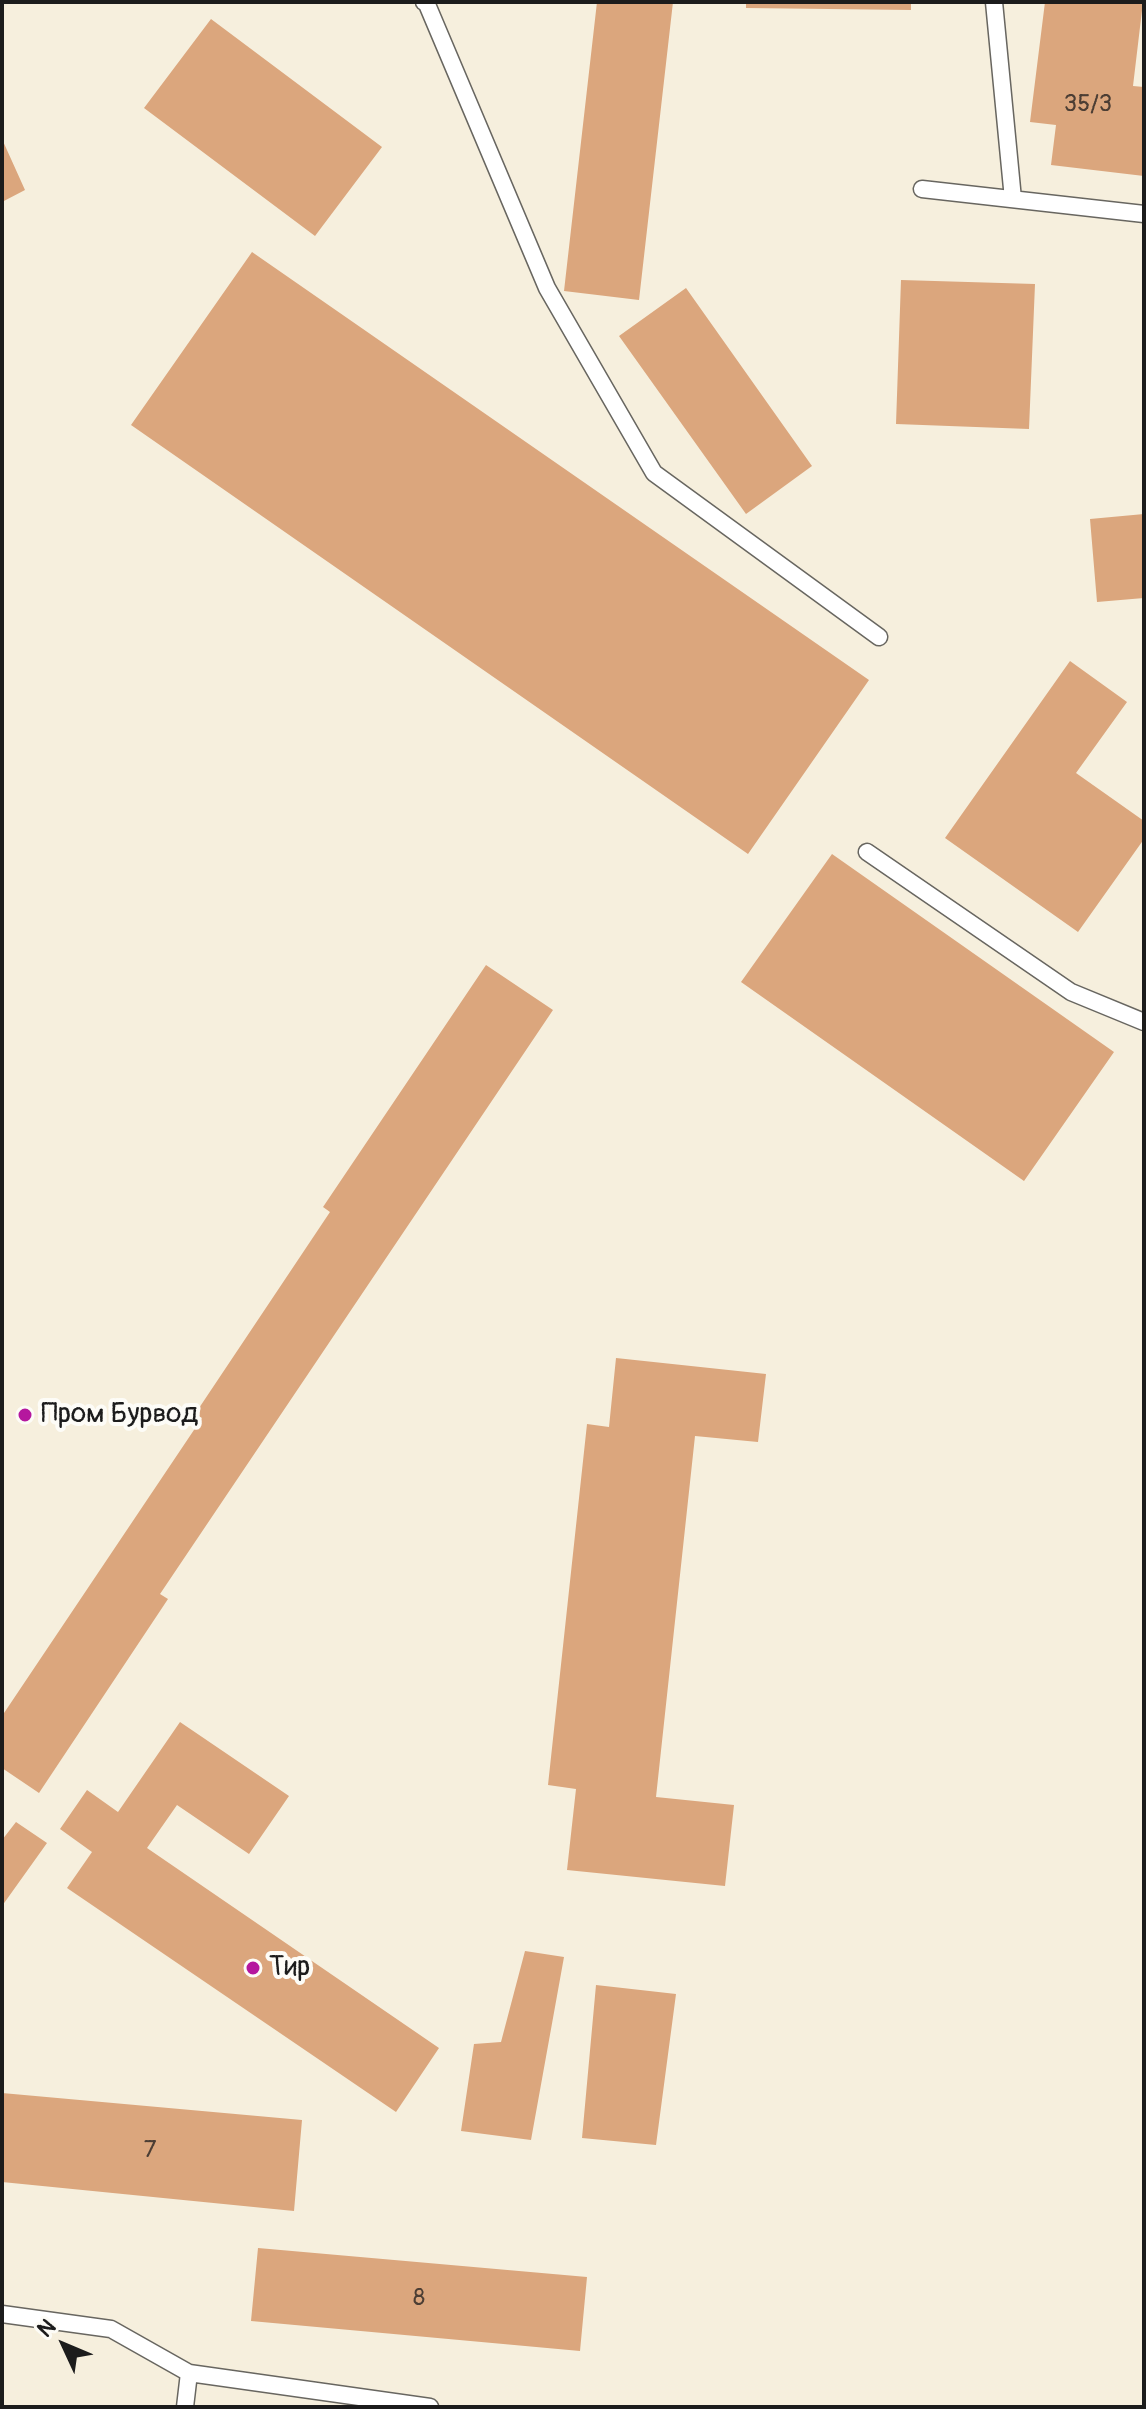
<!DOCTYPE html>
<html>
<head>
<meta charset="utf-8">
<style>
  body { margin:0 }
  #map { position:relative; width:1146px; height:2409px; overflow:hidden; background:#f6efdd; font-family:Pangolin,sans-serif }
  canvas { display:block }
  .frame { position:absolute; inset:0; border:4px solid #1c1c1c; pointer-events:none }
  .north { position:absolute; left:24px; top:2305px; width:80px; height:80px; -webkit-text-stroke:6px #fdfcf7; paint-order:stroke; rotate:314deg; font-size:22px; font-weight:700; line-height:32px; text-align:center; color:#1c1c1c }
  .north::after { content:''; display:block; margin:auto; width:28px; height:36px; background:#1c1c1c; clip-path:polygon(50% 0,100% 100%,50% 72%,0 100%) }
</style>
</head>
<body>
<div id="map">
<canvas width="1146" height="2409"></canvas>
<div class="frame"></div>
<div class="north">N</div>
</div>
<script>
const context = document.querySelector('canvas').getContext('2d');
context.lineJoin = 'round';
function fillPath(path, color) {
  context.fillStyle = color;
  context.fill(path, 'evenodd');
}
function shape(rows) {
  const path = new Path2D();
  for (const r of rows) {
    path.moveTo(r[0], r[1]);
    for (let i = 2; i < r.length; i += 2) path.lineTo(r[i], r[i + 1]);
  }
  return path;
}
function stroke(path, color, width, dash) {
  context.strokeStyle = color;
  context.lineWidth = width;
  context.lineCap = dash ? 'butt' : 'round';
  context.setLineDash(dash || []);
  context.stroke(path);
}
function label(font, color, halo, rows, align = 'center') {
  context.font = font + ' Pangolin,sans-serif';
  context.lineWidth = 8;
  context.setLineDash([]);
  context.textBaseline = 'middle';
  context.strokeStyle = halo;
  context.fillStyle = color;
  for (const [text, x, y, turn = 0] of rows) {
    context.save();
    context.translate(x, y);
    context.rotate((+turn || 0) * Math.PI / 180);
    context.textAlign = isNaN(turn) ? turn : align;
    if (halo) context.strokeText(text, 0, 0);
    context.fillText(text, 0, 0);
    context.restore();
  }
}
const building = shape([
  [597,2,673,2,639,300,564,291],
  [746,2,911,2,911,10,746,8],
  [1045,2,1143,2,1133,86,1144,87,1144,176,1051,165,1056,125,1030,122],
  [211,19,382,147,315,236,144,108],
  [2,139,25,190,2,202],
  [252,252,869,680,748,854,131,425],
  [901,280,1035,284,1029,429,896,424],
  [686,288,812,466,746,514,619,336],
  [1144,514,1144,598,1097,602,1090,519],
  [1070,661,1127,702,1076,773,1144,821,1144,839,1078,932,945,838],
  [832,854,1114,1052,1024,1181,741,982],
  [486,965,553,1010,160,1594,168,1599,39,1793,2,1768,2,1716,202,1418,195,1414,330,1212,323,1207],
  [616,1358,766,1374,758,1442,695,1436,656,1797,734,1805,725,1886,567,1870,576,1789,548,1785,587,1424,609,1427],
  [180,1722,289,1796,249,1854,177,1805,147,1848,439,2048,396,2112,67,1888,92,1852,60,1829,87,1790,118,1812],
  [16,1822,47,1843,2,1906,2,1840],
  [525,1951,564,1957,531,2140,461,2131,474,2044,501,2042],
  [596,1985,676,1994,656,2145,582,2138],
  [2,2093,302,2120,294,2211,2,2182],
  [258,2248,587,2277,580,2351,251,2321]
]);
const lane = shape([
  [424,2,426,2,547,288,654,473,879,637],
  [994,2,1013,199],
  [922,189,1144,214],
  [867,852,1071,992,1144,1022],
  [2,2314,111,2329,189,2373,185,2407],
  [189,2373,430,2407]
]);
const markers = [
  [25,1415,8,"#b5179e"],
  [253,1968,8,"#b5179e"]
];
const numberNames = [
  ["35/3",1088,105],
  ["7",150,2151],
  ["8",419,2299]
];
const poiNames = [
  ["Пром Бурвод",41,1415],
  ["Тир",269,1968]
];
fillPath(building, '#dba67d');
stroke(lane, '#686660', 19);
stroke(lane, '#fff', 16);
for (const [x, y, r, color] of markers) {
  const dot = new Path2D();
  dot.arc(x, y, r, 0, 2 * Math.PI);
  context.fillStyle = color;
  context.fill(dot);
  stroke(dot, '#fdfcf7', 3);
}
label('24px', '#4c3e34', null, numberNames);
label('28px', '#1c1c1c', '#fdfcf7', poiNames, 'left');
</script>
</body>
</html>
